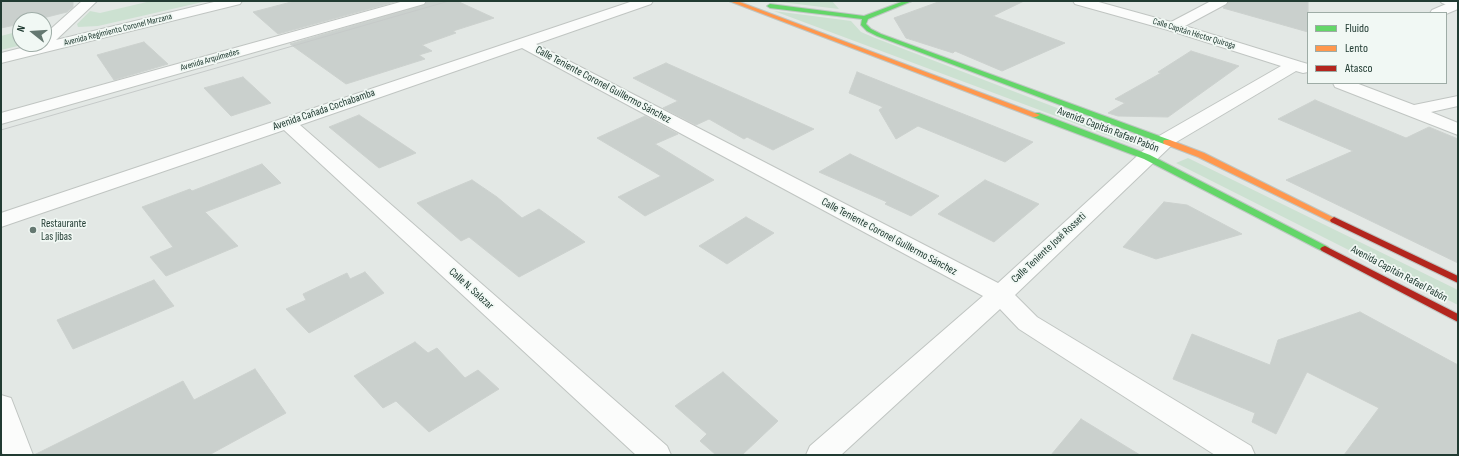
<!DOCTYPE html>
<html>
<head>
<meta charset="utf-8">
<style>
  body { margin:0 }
  #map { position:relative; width:1459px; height:456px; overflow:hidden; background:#e3e8e5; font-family:"Sofia Sans Condensed",sans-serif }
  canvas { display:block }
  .frame { position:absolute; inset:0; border:2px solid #213b32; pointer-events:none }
  .legend { position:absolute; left:1307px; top:12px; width:140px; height:72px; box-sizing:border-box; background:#f1f8f4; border:1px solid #9eaca6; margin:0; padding:5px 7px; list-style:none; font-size:12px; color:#213b32 }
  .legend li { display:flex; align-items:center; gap:8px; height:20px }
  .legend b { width:20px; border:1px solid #9eaca6 }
  .north { position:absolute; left:12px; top:12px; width:40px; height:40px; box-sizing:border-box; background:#f1f8f4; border:1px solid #9eaca6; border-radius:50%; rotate:287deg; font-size:11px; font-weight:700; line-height:16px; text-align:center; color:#213b32 }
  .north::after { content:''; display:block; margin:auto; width:14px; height:18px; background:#657871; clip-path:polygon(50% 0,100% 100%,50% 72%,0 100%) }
</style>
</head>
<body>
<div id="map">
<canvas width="1459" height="456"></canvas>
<div class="frame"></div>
<ul class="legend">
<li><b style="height:5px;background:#63d668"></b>Fluido</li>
<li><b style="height:5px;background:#ff974d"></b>Lento</li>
<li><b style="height:5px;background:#b3261e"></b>Atasco</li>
</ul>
<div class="north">N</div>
</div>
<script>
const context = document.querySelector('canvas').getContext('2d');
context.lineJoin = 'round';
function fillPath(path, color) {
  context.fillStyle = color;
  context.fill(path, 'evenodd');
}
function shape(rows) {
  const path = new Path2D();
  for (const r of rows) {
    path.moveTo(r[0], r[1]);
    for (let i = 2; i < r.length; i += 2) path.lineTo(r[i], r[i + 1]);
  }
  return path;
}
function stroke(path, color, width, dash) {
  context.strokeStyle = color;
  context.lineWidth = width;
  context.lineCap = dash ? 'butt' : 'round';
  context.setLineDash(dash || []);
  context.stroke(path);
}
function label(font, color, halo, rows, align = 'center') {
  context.font = font + ' "Sofia Sans Condensed",sans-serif';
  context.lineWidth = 3.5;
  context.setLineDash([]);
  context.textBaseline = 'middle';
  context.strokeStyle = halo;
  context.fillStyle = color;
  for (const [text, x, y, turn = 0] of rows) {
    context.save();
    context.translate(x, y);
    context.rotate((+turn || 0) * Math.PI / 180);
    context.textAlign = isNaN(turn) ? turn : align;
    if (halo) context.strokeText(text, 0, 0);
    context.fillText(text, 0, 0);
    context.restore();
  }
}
const green = shape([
  [151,1,207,1,98,26,78,27,77,24,90,11,100,13],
  [772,1,832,1,839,9],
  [774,11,851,21,861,32,875,38,1135,138,1128,143],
  [20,31,20,44,26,44,1,50,1,36],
  [1188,158,1458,290,1458,305,1176,163]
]);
const building = shape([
  [1,1,73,1,73,7,67,12,35,20,20,20,20,24,1,28,1,1],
  [295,1,398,1,278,34,253,12,295,1],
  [427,1,457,1,494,18,453,31,456,33,422,45,432,51,419,55,425,59,346,84,290,44,424,5,427,1],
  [941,1,1024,1,993,16,1065,43,1002,71,955,51,953,53,906,38,894,18,941,1],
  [1229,1,1308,1,1308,32,1223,8,1229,1],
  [144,42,168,64,114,80,97,55,144,42],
  [1191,51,1239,66,1168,117,1118,116,1108,113,1125,103,1115,99,1161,73,1158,72,1191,51],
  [666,63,814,129,773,150,747,137,744,139,709,119,696,125,663,108,678,101,633,78,666,63],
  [857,72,991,125,1033,142,1005,162,918,126,896,139,879,110,883,107,849,93,857,72],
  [243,77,271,103,231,116,204,88,243,77],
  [1315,100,1406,138,1429,127,1458,139,1458,263,1286,180,1353,151,1278,119,1315,100],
  [359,115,416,153,379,168,329,127,359,115],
  [645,116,678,134,655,144,714,180,645,216,618,197,661,176,597,138,645,116],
  [850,154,939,196,911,216,885,204,887,202,819,172,850,154],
  [262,164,281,183,205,212,238,246,166,276,150,257,173,247,142,207,190,189,192,191,262,164],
  [472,180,497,197,522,218,539,209,585,242,519,277,469,237,461,241,417,203,472,180],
  [985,180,1039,204,994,242,938,214,985,180],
  [1164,202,1187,205,1242,234,1156,259,1123,247,1164,202],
  [746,217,774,233,727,264,699,246,746,217],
  [365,272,384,293,309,333,286,309,306,300,303,294,347,273,350,279,365,272],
  [154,280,174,306,73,349,57,320,154,280],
  [1360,312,1458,365,1458,455,1344,455,1379,408,1307,372,1276,434,1252,422,1255,413,1173,379,1192,334,1270,365,1278,340,1360,312],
  [415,342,428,353,437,348,465,378,478,370,499,389,429,432,396,401,383,408,354,376,415,342],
  [255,369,286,413,209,455,34,455,183,381,194,400,255,369],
  [723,372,778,421,742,455,716,455,700,441,707,434,675,406,723,372],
  [1081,419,1140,455,1051,455,1081,419]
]);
const lane = shape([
  [1440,1,1458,3,1458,9,1442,3,1440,1]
]);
const street = shape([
  [82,1,97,1,56,40,218,1,242,1,240,4,1,63,1,53,37,44,44,44,44,35,82,1],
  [404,1,426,1,424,4,1,124,1,113,404,1],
  [633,1,653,1,651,4,536,44,998,283,1159,136,1281,66,1168,30,1075,4,1073,1,1095,1,1171,22,1211,1,1228,1,1226,4,1185,26,1301,62,1308,64,1308,72,1303,73,1296,71,1173,144,1015,295,1037,317,1251,446,1255,455,1215,455,1019,329,1000,309,841,455,806,455,810,446,983,296,522,48,300,125,667,446,671,455,636,455,284,130,1,227,1,213,633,1],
  [1453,1,1458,1,1458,9,1446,14,1430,13,1432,10,1453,1],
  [1333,83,1356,83,1414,105,1458,96,1458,106,1431,112,1458,123,1458,135,1335,87,1333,83],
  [1,395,11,398,33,455,3,455,1,449,1,395]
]);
const fast = shape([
  [904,1,912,1,868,19,866,24,871,29,881,34,1170,140,1171,142,1170,144,1164,144,877,36,867,31,861,25,862,19,770,8,767,6,770,4,864,16,904,1],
  [1033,113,1039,113,1150,155,1328,247,1330,249,1328,251,1322,251,1144,159,1033,117,1033,113]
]);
const slow = shape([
  [729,1,737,1,1040,115,1036,117,1033,117,729,1],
  [1164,140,1170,140,1204,153,1338,220,1334,223,1331,222,1198,157,1164,144,1163,142,1164,140]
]);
const jam = shape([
  [1334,217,1458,276,1458,283,1331,222,1330,220,1334,217],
  [1325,246,1458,314,1458,322,1322,251,1320,249,1322,247,1325,246]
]);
const tram = shape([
  [1,130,449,1]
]);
const markers = [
  [33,230,4,"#657871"]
];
const farStreetnames = [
  ["Avenida Regimiento Coronel Marzana",118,30,-14],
  ["Calle Capitán Héctor Quiroga",1194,34,17],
  ["Avenida Arquímedes",210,60,-16]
];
const streetNames = [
  ["Calle Teniente Coronel Guillermo Sánchez",603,85,28],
  ["Avenida Cañada Cochabamba",324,110,-19],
  ["Avenida Capitán Rafael Pabón",1108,130,21],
  ["Calle Teniente Coronel Guillermo Sánchez",889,237,28],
  ["Calle Teniente José Rosseti",1049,248,-43],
  ["Avenida Capitán Rafael Pabón",1399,274,28],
  ["Calle N. Salazar",471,289,42]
];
const poiNames = [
  ["Restaurante",41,224],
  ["Las Jibas",41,237]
];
fillPath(green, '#cce1d1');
fillPath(building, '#cad0cd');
stroke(building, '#ccd1ce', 1);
stroke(lane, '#c0c5c2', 2);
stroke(street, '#c0c5c2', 2);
stroke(fast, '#bfc6c3', 2);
stroke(slow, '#bfc6c3', 2);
stroke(jam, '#bfc6c3', 2);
fillPath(lane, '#fbfcfb');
fillPath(street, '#fbfcfb');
fillPath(fast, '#63d668');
fillPath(slow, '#ff974d');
fillPath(jam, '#b3261e');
stroke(tram, '#c6cac9', 1);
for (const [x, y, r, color] of markers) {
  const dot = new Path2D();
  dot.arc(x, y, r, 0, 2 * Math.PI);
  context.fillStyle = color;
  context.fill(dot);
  stroke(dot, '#f1f8f4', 1.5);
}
label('9px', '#213b32', '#f1f8f4', farStreetnames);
label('11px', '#213b32', '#f1f8f4', streetNames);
label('11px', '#213b32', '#f1f8f4', poiNames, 'left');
</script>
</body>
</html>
